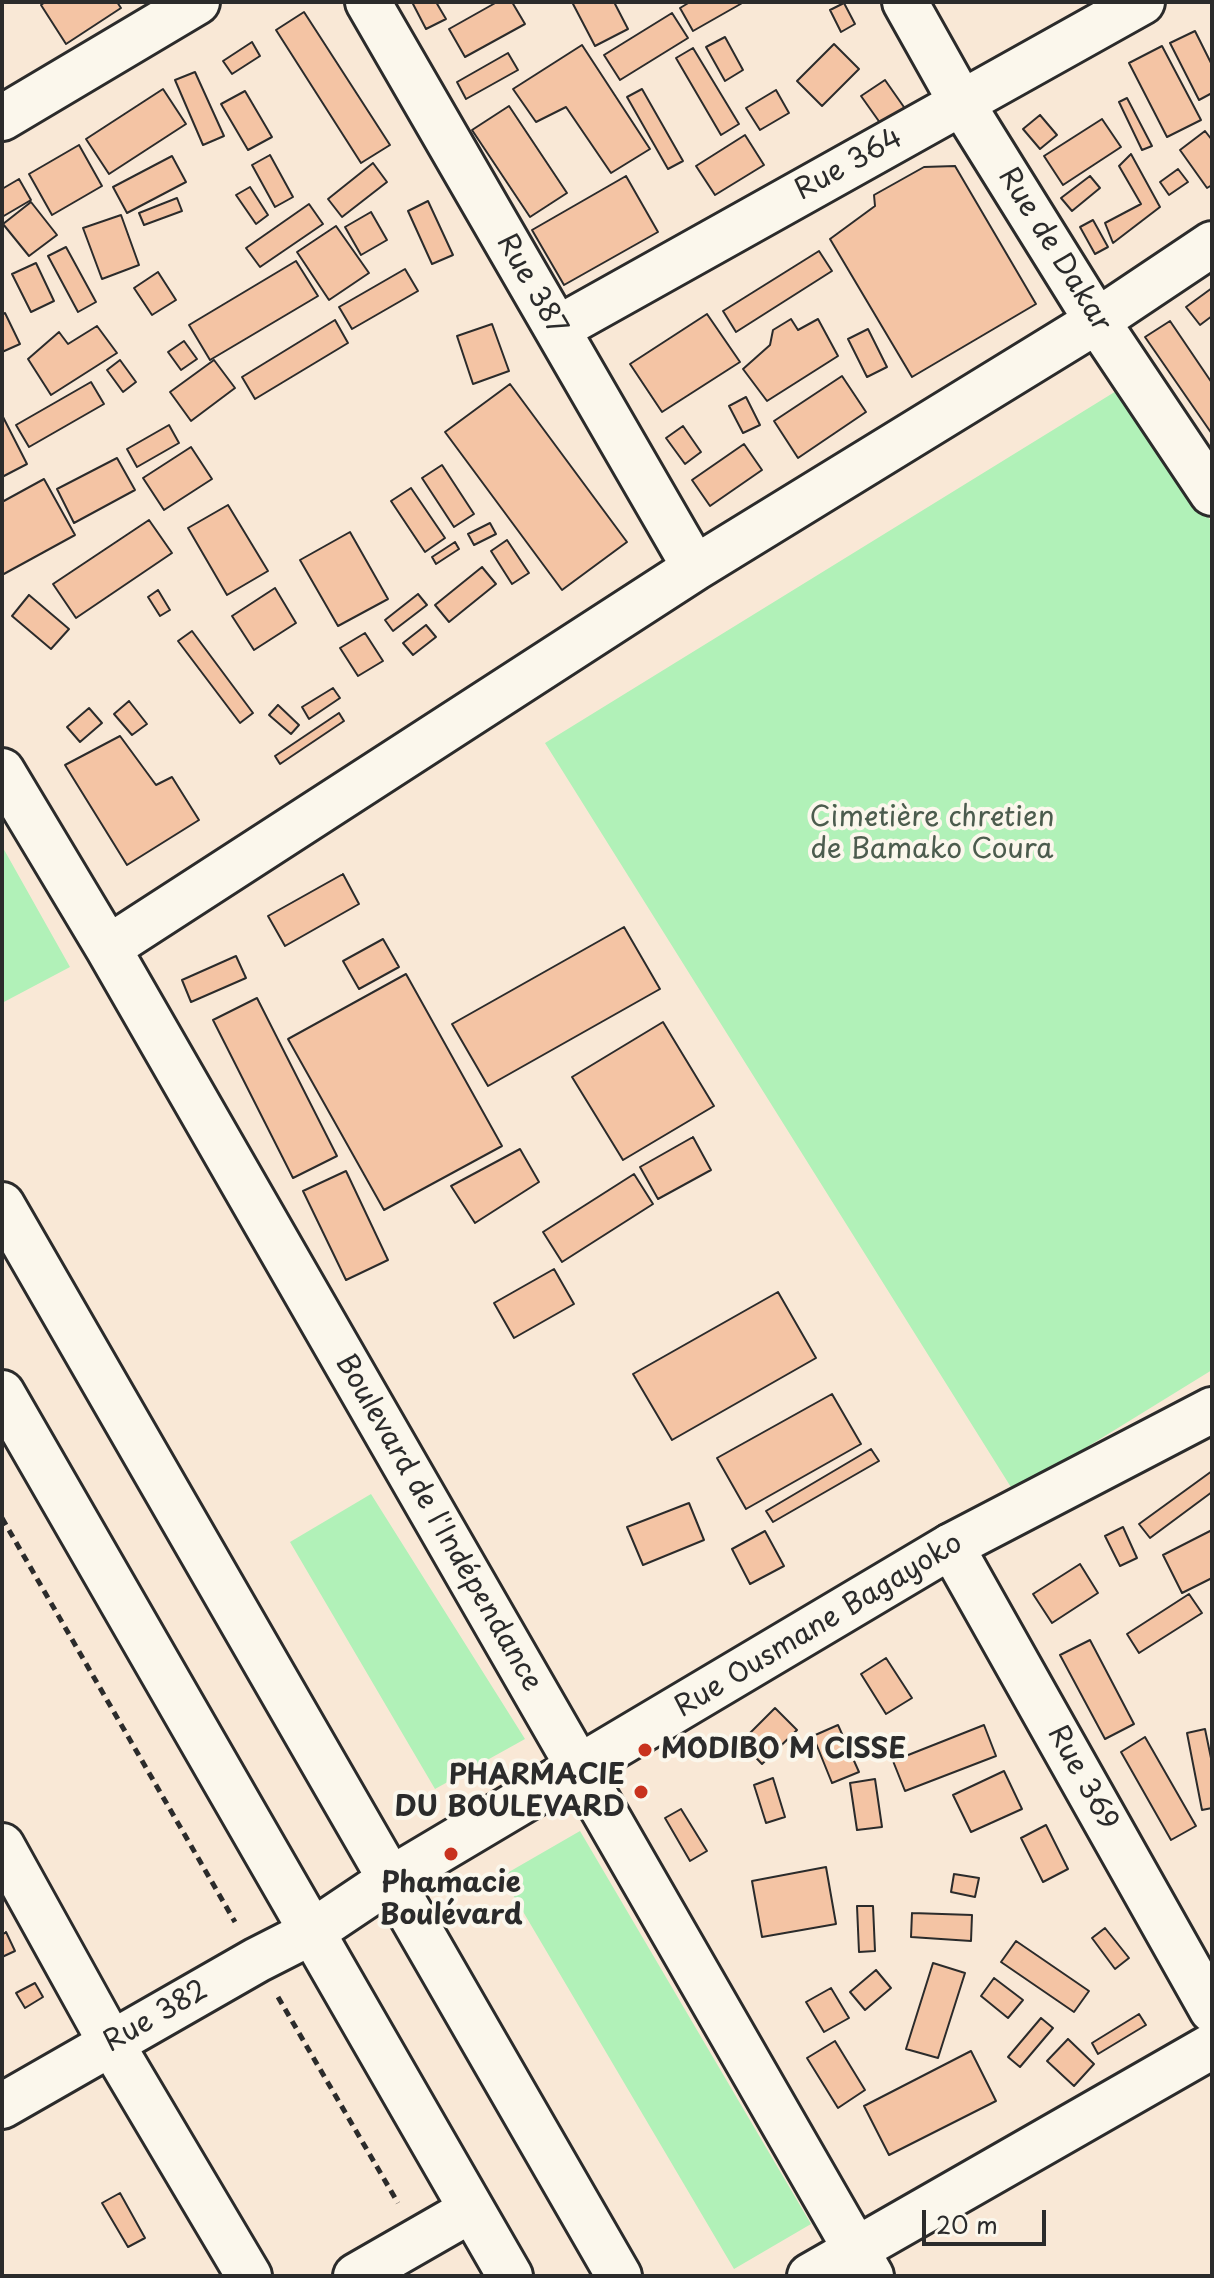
<!DOCTYPE html>
<html>
<head>
<meta charset="utf-8">
<style>
  body { margin:0 }
  #map { position:relative; width:1214px; height:2278px; overflow:hidden; background:#f9e8d6; font-family:"Playpen Sans",sans-serif }
  canvas { display:block }
  .frame { position:absolute; inset:0; border:4px solid #2b2b2b; pointer-events:none }
  .scale { position:absolute; left:922px; top:2210px; width:124px; height:36px; box-sizing:border-box; border:4px solid #2b2b2b; border-top:0; padding-left:10px; font-size:24px; line-height:28px; white-space:nowrap; color:#2b2b2b; -webkit-text-stroke:6px #fbf7ec; paint-order:stroke }
</style>
</head>
<body>
<div id="map">
<canvas width="1214" height="2278"></canvas>
<div class="frame"></div>
<div class="scale">20 m</div>
</div>
<script>
const context = document.querySelector('canvas').getContext('2d');
context.lineJoin = 'round';
function fillPath(path, color) {
  context.fillStyle = color;
  context.fill(path, 'evenodd');
}
function shape(rows) {
  const path = new Path2D();
  for (const r of rows) {
    path.moveTo(r[0], r[1]);
    for (let i = 2; i < r.length; i += 2) path.lineTo(r[i], r[i + 1]);
  }
  return path;
}
function stroke(path, color, width, dash) {
  context.strokeStyle = color;
  context.lineWidth = width;
  context.lineCap = dash ? 'butt' : 'round';
  context.setLineDash(dash || []);
  context.stroke(path);
}
function label(font, color, halo, rows, align = 'center') {
  context.font = font + ' "Playpen Sans",sans-serif';
  context.lineWidth = 8;
  context.setLineDash([]);
  context.textBaseline = 'middle';
  context.strokeStyle = halo;
  context.fillStyle = color;
  for (const [text, x, y, turn = 0] of rows) {
    context.save();
    context.translate(x, y);
    context.rotate((+turn || 0) * Math.PI / 180);
    context.textAlign = isNaN(turn) ? turn : align;
    if (halo) context.strokeText(text, 0, 0);
    context.fillText(text, 0, 0);
    context.restore();
  }
}
const green = shape([
  [1126,385,1212,523,1212,1370,1014,1492,545,743],
  [2,846,70,967,2,1003],
  [371,1494,525,1739,435,1789,290,1542],
  [580,1831,811,2224,734,2269,502,1876]
]);
const building = shape([
  [45,2,117,2,121,8,66,44,41,5,45,2],
  [412,2,436,2,446,19,426,29,412,2],
  [497,2,512,2,525,24,465,57,449,29,497,2],
  [572,2,614,2,628,29,595,46,572,2],
  [690,2,744,2,693,31,680,8,690,2],
  [844,3,855,24,841,32,830,10,844,3],
  [304,12,390,145,361,163,276,30,304,12],
  [672,13,688,38,620,80,604,55,672,13],
  [1195,31,1212,65,1212,93,1199,100,1170,43,1195,31],
  [725,37,743,70,725,81,706,47,725,37],
  [252,42,260,56,232,74,223,61,252,42],
  [834,44,859,69,822,106,797,81,834,44],
  [582,45,650,149,611,173,566,107,536,122,513,89,582,45],
  [1162,46,1201,120,1167,137,1129,63,1162,46],
  [693,48,739,124,721,135,676,58,693,48],
  [508,53,518,70,466,99,457,82,508,53],
  [195,72,224,136,203,145,175,80,195,72],
  [885,80,906,110,883,127,861,96,885,80],
  [163,89,186,124,109,174,86,139,163,89],
  [642,89,683,161,668,169,627,97,642,89],
  [776,90,789,113,760,130,746,108,776,90],
  [245,91,272,137,248,150,221,104,245,91],
  [1127,98,1152,146,1142,150,1119,102,1127,98],
  [509,106,567,193,530,217,472,130,509,106],
  [1040,115,1057,135,1040,149,1023,129,1040,115],
  [1102,119,1121,147,1063,185,1044,156,1102,119],
  [1205,131,1212,140,1212,185,1207,188,1180,150,1205,131],
  [745,135,764,165,715,195,696,166,745,135],
  [79,145,102,186,52,215,29,174,79,145],
  [1131,154,1160,207,1113,243,1105,223,1141,204,1119,166,1131,154],
  [270,155,293,197,275,207,252,165,270,155],
  [172,156,186,182,127,213,113,187,172,156],
  [373,163,387,182,342,217,328,199,373,163],
  [955,166,1036,304,912,377,830,239,875,206,874,195,924,167,955,166],
  [1178,169,1188,182,1169,195,1160,182,1178,169],
  [626,176,658,232,564,285,532,230,626,176],
  [1090,176,1100,188,1072,211,1061,198,1090,176],
  [19,179,31,200,2,217,2,189,19,179],
  [250,187,268,215,256,224,236,195,250,187],
  [177,198,182,211,144,225,139,213,177,198],
  [428,201,453,255,432,264,408,211,428,201],
  [31,202,57,235,29,256,3,224,31,202],
  [309,204,323,224,260,267,246,248,309,204],
  [371,212,387,240,361,255,345,227,371,212],
  [121,215,139,265,102,279,83,228,121,215],
  [1093,220,1108,247,1095,254,1080,227,1093,220],
  [336,226,369,273,329,300,297,252,336,226],
  [66,247,96,302,78,312,48,256,66,247],
  [819,251,832,271,736,332,723,311,819,251],
  [296,261,318,296,210,360,189,325,296,261],
  [36,263,54,301,31,312,12,274,36,263],
  [405,269,418,291,352,329,339,307,405,269],
  [158,272,176,300,152,315,134,288,158,272],
  [1212,288,1212,316,1200,325,1186,307,1212,288],
  [5,313,20,344,2,352,2,315,5,313],
  [707,314,740,362,662,412,630,364,707,314],
  [791,319,798,330,818,319,838,356,767,401,743,369,770,345,773,330,791,319],
  [335,320,348,343,255,399,242,377,335,320],
  [1170,321,1212,383,1212,434,1145,337,1170,321],
  [492,324,509,371,473,384,457,336,492,324],
  [97,326,117,353,51,395,28,359,59,332,68,344,97,326],
  [868,329,887,367,867,377,848,339,868,329],
  [184,341,197,359,181,370,168,352,184,341],
  [120,360,136,382,123,392,107,370,120,360],
  [214,360,235,388,191,421,170,392,214,360],
  [842,376,866,412,798,458,774,421,842,376],
  [91,382,104,404,29,447,16,425,91,382],
  [510,384,627,542,562,590,445,432,510,384],
  [746,397,760,425,743,433,729,406,746,397],
  [2,415,27,464,2,477,2,415],
  [169,425,179,443,137,467,127,449,169,425],
  [683,426,701,452,685,464,666,438,683,426],
  [744,444,762,470,710,506,692,480,744,444],
  [191,447,212,479,164,510,143,478,191,447],
  [117,458,135,490,74,523,57,489,117,458],
  [442,465,474,514,454,527,422,478,442,465],
  [44,479,75,535,2,575,2,502,44,479],
  [411,488,445,538,425,552,391,501,411,488],
  [228,505,268,571,227,595,188,528,228,505],
  [149,520,172,553,76,618,53,584,149,520],
  [490,523,496,534,474,545,468,534,490,523],
  [350,532,388,599,338,626,300,560,350,532],
  [507,540,529,573,512,584,491,551,507,540],
  [455,542,459,549,436,564,432,557,455,542],
  [482,567,496,584,449,622,435,605,482,567],
  [275,588,296,623,254,650,232,616,275,588],
  [158,590,170,610,160,616,148,597,158,590],
  [418,594,427,605,393,631,385,620,418,594],
  [29,595,69,629,51,649,12,616,29,595],
  [426,625,436,637,413,655,403,643,426,625],
  [192,631,253,713,240,723,178,641,192,631],
  [365,633,383,661,358,676,340,648,365,633],
  [333,688,340,698,309,719,302,707,333,688],
  [129,701,147,724,132,735,114,714,129,701],
  [278,705,299,725,291,734,269,715,278,705],
  [89,708,102,723,80,742,67,727,89,708],
  [339,713,344,721,280,764,275,756,339,713],
  [120,736,156,785,172,777,199,820,127,865,65,765,120,736],
  [343,874,359,904,285,946,268,916,343,874],
  [624,927,660,989,488,1086,452,1024,624,927],
  [383,939,399,967,359,989,343,961,383,939],
  [236,956,246,978,191,1002,182,980,236,956],
  [406,974,502,1146,384,1210,288,1039,406,974],
  [257,998,337,1156,293,1178,213,1020,257,998],
  [663,1022,714,1106,623,1160,572,1077,663,1022],
  [693,1137,711,1170,658,1199,640,1167,693,1137],
  [520,1149,539,1182,475,1223,451,1186,520,1149],
  [346,1171,388,1260,346,1280,303,1191,346,1171],
  [634,1174,653,1204,562,1262,543,1232,634,1174],
  [554,1269,574,1304,514,1338,494,1303,554,1269],
  [778,1292,816,1358,672,1440,633,1374,778,1292],
  [832,1394,861,1444,746,1509,717,1458,832,1394],
  [871,1449,879,1461,773,1522,766,1511,871,1449],
  [1212,1471,1212,1492,1150,1538,1139,1524,1212,1471],
  [689,1503,704,1540,643,1565,627,1527,689,1503],
  [1123,1527,1137,1558,1120,1566,1105,1536,1123,1527],
  [1212,1530,1212,1578,1182,1593,1163,1555,1212,1530],
  [765,1531,784,1566,750,1584,732,1549,765,1531],
  [1080,1564,1098,1593,1052,1623,1033,1594,1080,1564],
  [1189,1594,1202,1613,1139,1653,1127,1634,1189,1594],
  [1090,1640,1134,1724,1105,1739,1060,1655,1090,1640],
  [886,1658,912,1698,886,1714,861,1674,886,1658],
  [775,1708,797,1730,762,1764,741,1742,775,1708],
  [838,1725,859,1772,832,1783,813,1736,838,1725],
  [984,1725,996,1756,905,1791,893,1761,984,1725],
  [1205,1729,1212,1763,1212,1808,1202,1810,1187,1733,1205,1729],
  [1145,1737,1196,1826,1171,1840,1121,1752,1145,1737],
  [1004,1771,1022,1809,971,1832,953,1795,1004,1771],
  [773,1778,785,1817,766,1823,754,1785,773,1778],
  [875,1779,882,1827,857,1830,850,1783,875,1779],
  [681,1809,707,1851,690,1861,665,1818,681,1809],
  [1046,1825,1068,1869,1043,1882,1021,1838,1046,1825],
  [826,1867,836,1924,762,1937,752,1881,826,1867],
  [954,1874,979,1878,975,1897,951,1892,954,1874],
  [857,1906,873,1906,875,1951,859,1952,857,1906],
  [912,1913,972,1915,971,1941,911,1937,912,1913],
  [1105,1928,1129,1958,1115,1969,1092,1938,1105,1928],
  [6,1932,15,1951,2,1957,2,1935,6,1932],
  [1016,1941,1089,1991,1074,2012,1001,1962,1016,1941],
  [933,1963,965,1973,938,2058,906,2049,933,1963],
  [876,1970,891,1988,865,2010,850,1992,876,1970],
  [994,1978,1023,2000,1008,2018,981,1996,994,1978],
  [35,1983,43,1997,25,2008,16,1993,35,1983],
  [831,1988,849,2018,824,2032,806,2002,831,1988],
  [1139,2014,1146,2025,1098,2054,1092,2043,1139,2014],
  [1041,2018,1053,2028,1020,2067,1008,2057,1041,2018],
  [1068,2039,1094,2064,1074,2086,1047,2061,1068,2039],
  [835,2041,865,2090,838,2108,807,2058,835,2041],
  [971,2051,996,2101,889,2155,864,2106,971,2051],
  [120,2193,145,2238,128,2247,102,2203,120,2193]
]);
const path = shape([
  [2,1518,235,1922],
  [278,1997,398,2203]
]);
const street = shape([
  [368,2,695,568],
  [905,2,961,102,1097,321,1212,493],
  [2,118,197,2],
  [557,329,1142,2],
  [2,771,108,948,871,2276],
  [108,948,695,568,1097,321,1212,244],
  [951,1546,1212,2010],
  [2,1846,111,2043,249,2276],
  [356,2276,471,2210],
  [810,2276,1212,2046]
]);
const secondary = shape([
  [2,2106,257,1960,312,1932,391,1879,951,1546,1212,1410]
]);
const highway = shape([
  [2,1205,619,2276],
  [2,1393,510,2276]
]);
const markers = [
  [645,1750,8,"#c8321e"],
  [641,1792,8,"#c8321e"],
  [451,1854,8,"#c8321e"]
];
const streetNames = [
  ["Rue 364",849,165,-29],
  ["Rue de Dakar",1054,250,58],
  ["Rue 387",531,285,60],
  ["Boulevard de l'Indépendance",438,1523,60],
  ["Rue Ousmane Bagayoko",819,1626,-31],
  ["Rue 369",1082,1778,61],
  ["Rue 382",156,2017,-30]
];
const parkNames = [
  ["Cimetière chretien",932,818],
  ["de Bamako Coura",932,850]
];
const poiNames = [
  ["MODIBO M CISSE",661,1750],
  ["PHARMACIE",625,1776,"right"],
  ["DU BOULEVARD",625,1808,"right"],
  ["Phamacie",451,1884,"center"],
  ["Boulévard",451,1916,"center"]
];
fillPath(green, '#b1f1b8');
fillPath(building, '#f4c4a4');
stroke(building, '#2b2b2b', 2);
stroke(street, '#2b2b2b', 50);
stroke(secondary, '#2b2b2b', 50);
stroke(highway, '#2b2b2b', 50);
stroke(path, '#2b2b2b', 5, [8, 6]);
stroke(street, '#fbf7ec', 44);
stroke(secondary, '#fbf7ec', 44);
stroke(highway, '#fbf7ec', 44);
for (const [x, y, r, color] of markers) {
  const dot = new Path2D();
  dot.arc(x, y, r, 0, 2 * Math.PI);
  context.fillStyle = color;
  context.fill(dot);
  stroke(dot, '#fbf7ec', 3);
}
label('28px', '#2b2b2b', '#fbf7ec', streetNames);
label('28px', '#4c5c4e', '#fbf7ec', parkNames);
label('bold 28px', '#2b2b2b', '#fbf7ec', poiNames, 'left');
</script>
</body>
</html>
